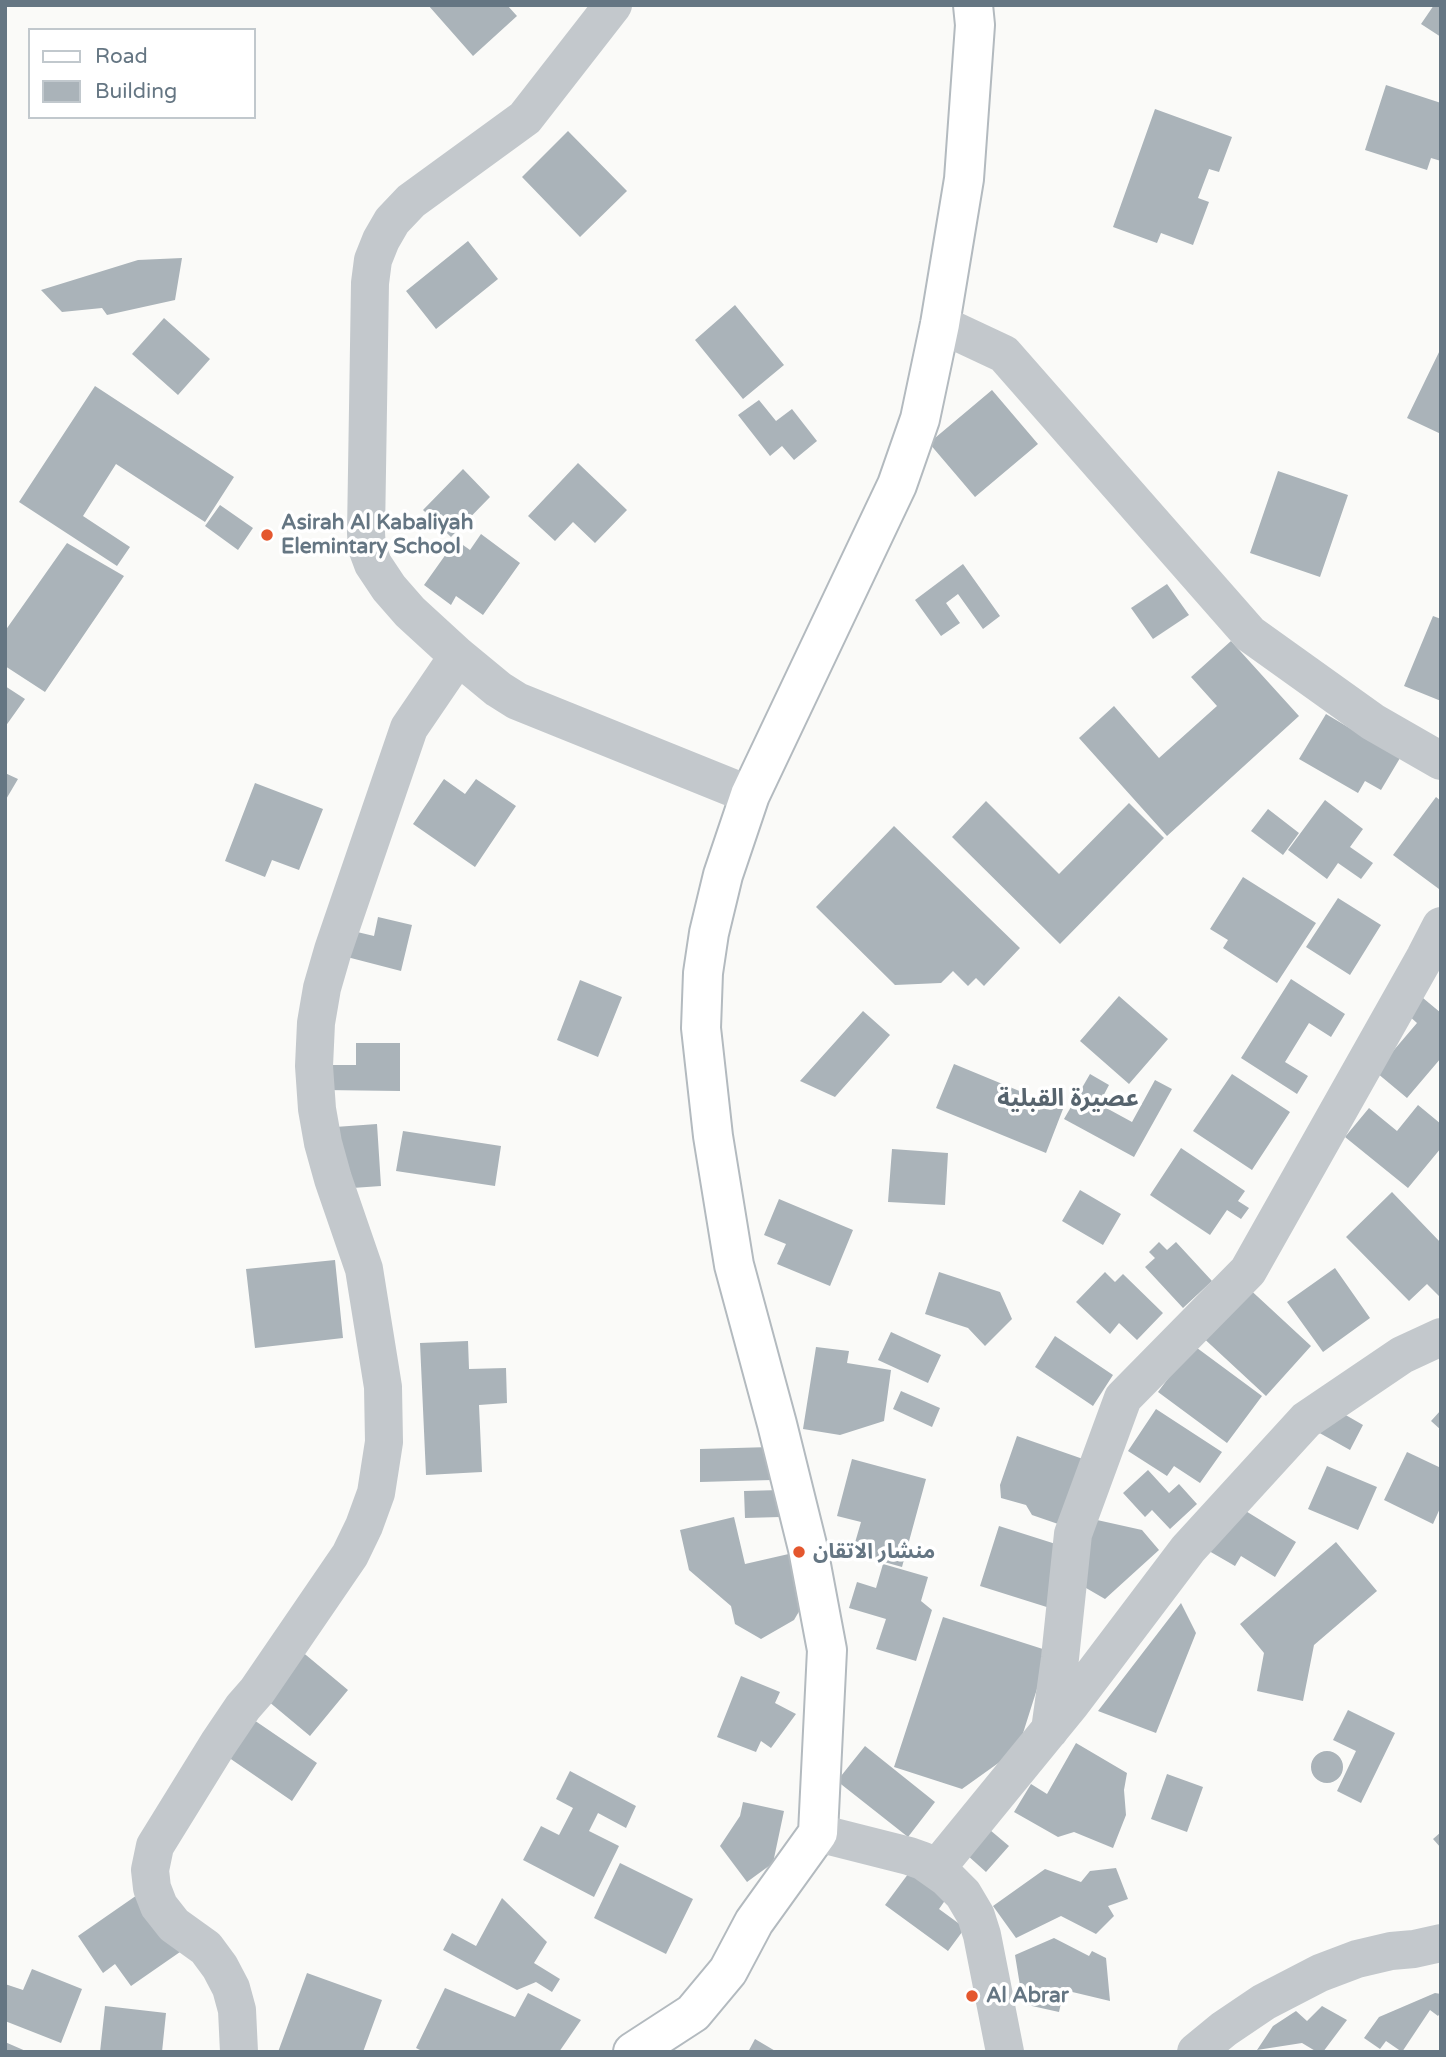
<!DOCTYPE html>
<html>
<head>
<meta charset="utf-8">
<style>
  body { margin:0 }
  #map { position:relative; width:1446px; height:2057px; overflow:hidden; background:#fafaf8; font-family:"Varela Round",sans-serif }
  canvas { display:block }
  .frame { position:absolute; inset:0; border:7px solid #657683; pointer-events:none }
  .legend { position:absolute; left:28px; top:28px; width:228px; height:91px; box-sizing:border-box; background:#fff; border:2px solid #c1c8cd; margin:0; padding:9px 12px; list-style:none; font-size:21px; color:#657683 }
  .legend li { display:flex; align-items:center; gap:14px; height:35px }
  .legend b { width:35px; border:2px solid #c1c8cd }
</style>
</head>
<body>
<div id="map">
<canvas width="1446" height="2057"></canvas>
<div class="frame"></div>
<ul class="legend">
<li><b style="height:9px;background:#fff"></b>Road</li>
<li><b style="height:19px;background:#aab3b9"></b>Building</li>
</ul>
</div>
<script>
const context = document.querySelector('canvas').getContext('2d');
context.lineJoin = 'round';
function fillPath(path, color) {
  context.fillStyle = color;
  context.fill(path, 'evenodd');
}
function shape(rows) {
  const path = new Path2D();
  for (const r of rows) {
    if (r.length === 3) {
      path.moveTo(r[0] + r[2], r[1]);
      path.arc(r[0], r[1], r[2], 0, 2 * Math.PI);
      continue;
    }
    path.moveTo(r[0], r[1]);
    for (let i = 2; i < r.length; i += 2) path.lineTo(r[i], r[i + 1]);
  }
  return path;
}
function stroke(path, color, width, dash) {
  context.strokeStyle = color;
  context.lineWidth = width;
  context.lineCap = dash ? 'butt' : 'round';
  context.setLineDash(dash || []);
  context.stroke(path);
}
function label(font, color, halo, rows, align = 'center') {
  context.font = font + ' "Varela Round","Noto Sans Arabic",sans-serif';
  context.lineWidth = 7;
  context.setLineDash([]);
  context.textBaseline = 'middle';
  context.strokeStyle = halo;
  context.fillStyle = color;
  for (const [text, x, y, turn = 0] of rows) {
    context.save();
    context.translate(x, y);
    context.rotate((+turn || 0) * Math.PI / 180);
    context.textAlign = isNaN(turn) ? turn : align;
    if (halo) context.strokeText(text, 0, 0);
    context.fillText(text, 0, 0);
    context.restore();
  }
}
const building = shape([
  [428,5,507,5,517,16,473,56],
  [1434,5,1441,5,1441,37,1421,24],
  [1386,85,1441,103,1441,161,1431,158,1427,170,1365,150],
  [1155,109,1232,137,1219,172,1209,169,1198,198,1209,202,1193,245,1161,233,1157,243,1113,227],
  [568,131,627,191,580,237,522,177],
  [468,241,498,279,436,329,406,291],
  [182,258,175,300,107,315,102,308,62,312,41,290,138,260],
  [735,305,784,365,743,399,695,340],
  [164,318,210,359,178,395,132,354],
  [1441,348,1441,434,1407,418],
  [95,386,234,477,205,522,116,464,83,516,130,547,117,566,19,502],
  [992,390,1038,444,975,497,929,443],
  [759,400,776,421,792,409,817,441,794,460,782,446,770,456,738,415],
  [578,463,627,510,595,543,573,522,555,541,528,516],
  [463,469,490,497,451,537,423,510],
  [1278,471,1348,495,1320,577,1250,553],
  [220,505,253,528,238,550,205,526],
  [481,534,520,563,483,615,456,596,451,605,424,585,456,540,470,550],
  [67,543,124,576,45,692,5,666,5,631],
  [963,564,1000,616,983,629,958,594,946,603,960,623,941,636,915,600],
  [1167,584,1189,615,1153,639,1131,608],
  [1433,616,1441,619,1441,701,1404,686],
  [1231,641,1299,716,1167,836,1079,738,1114,706,1159,758,1217,706,1191,677],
  [5,686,25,699,5,727],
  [1326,714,1400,758,1381,790,1365,781,1358,793,1299,759],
  [5,773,18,779,5,801],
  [444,779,465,794,476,779,516,806,475,867,413,824],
  [255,783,323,809,299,870,272,860,265,877,225,861],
  [1436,797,1441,801,1441,886,1439,889,1393,855],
  [1325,800,1363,829,1350,847,1373,863,1361,879,1338,863,1327,879,1288,850],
  [986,801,1059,874,1129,803,1164,838,1060,944,952,837],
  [1268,809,1299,833,1283,855,1251,831],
  [894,826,1020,948,984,986,976,978,968,986,953,971,941,983,895,985,816,907],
  [1243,877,1316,923,1277,983,1223,948,1228,940,1210,929],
  [1338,898,1381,925,1350,975,1306,947],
  [378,917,412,925,401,971,347,957,353,931,374,936],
  [1291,979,1345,1014,1331,1037,1309,1023,1285,1062,1308,1076,1297,1094,1241,1058],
  [580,980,622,997,598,1057,557,1040],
  [1119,996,1168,1039,1129,1084,1080,1041],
  [1423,998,1441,1013,1441,1058,1407,1098,1371,1068,1388,1057,1417,1023,1408,1015],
  [863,1011,890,1035,835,1097,800,1081],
  [356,1043,400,1043,400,1091,324,1090,324,1065,356,1065],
  [954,1064,1063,1109,1046,1153,936,1108],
  [1090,1074,1109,1085,1099,1104,1132,1122,1155,1080,1172,1089,1134,1157,1064,1119],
  [1232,1074,1290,1112,1252,1170,1193,1131],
  [1418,1105,1441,1124,1441,1148,1408,1188,1345,1137,1369,1108,1397,1131],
  [377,1124,381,1186,338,1189,335,1127],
  [403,1131,501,1146,495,1186,396,1171],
  [1181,1148,1245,1191,1238,1201,1249,1208,1241,1219,1227,1210,1210,1235,1150,1195],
  [892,1149,948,1153,945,1205,888,1202],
  [1080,1190,1121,1214,1103,1245,1062,1221],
  [1392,1192,1441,1243,1441,1298,1427,1284,1409,1301,1346,1237],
  [779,1199,853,1230,830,1286,777,1264,786,1244,764,1235],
  [1159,1242,1167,1250,1176,1242,1212,1281,1183,1308,1145,1267,1155,1258,1149,1252],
  [335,1260,343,1338,255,1348,246,1269],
  [1335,1268,1370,1318,1323,1352,1287,1302],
  [939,1272,1000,1292,1012,1319,985,1346,968,1328,925,1314],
  [1105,1272,1115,1282,1123,1274,1163,1313,1137,1340,1119,1323,1110,1334,1076,1302],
  [1244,1284,1311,1346,1266,1396,1198,1333],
  [891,1332,941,1355,928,1383,878,1360],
  [1055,1336,1113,1375,1093,1406,1035,1367],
  [468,1341,469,1369,506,1368,507,1403,479,1405,482,1472,426,1475,420,1343],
  [1193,1345,1262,1396,1227,1443,1158,1392],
  [816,1347,849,1351,847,1363,891,1370,884,1421,840,1435,803,1429],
  [901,1391,940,1408,932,1427,893,1409],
  [1330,1406,1363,1425,1350,1450,1316,1431],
  [1156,1409,1222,1452,1200,1483,1174,1466,1167,1476,1128,1451],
  [1441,1410,1441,1430,1431,1421],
  [1017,1436,1083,1459,1061,1525,1032,1515,1026,1505,1001,1498,1000,1485],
  [771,1447,772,1480,700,1482,700,1449],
  [1407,1452,1441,1468,1441,1506,1433,1524,1384,1500],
  [852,1459,926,1479,902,1567,852,1553,861,1522,837,1516],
  [1327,1466,1377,1487,1358,1530,1308,1509],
  [1148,1470,1169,1493,1179,1484,1197,1504,1170,1529,1152,1510,1145,1517,1123,1493],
  [780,1490,780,1517,745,1518,744,1491],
  [1236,1505,1296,1542,1275,1577,1241,1556,1235,1566,1209,1551],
  [734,1517,745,1564,793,1553,804,1603,794,1620,761,1639,735,1624,731,1606,689,1570,680,1530],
  [1088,1518,1142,1530,1159,1550,1105,1599,1074,1581],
  [999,1526,1062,1546,1053,1609,980,1586],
  [1336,1542,1377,1591,1314,1645,1303,1701,1257,1691,1264,1653,1240,1624],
  [883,1564,928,1577,921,1601,932,1610,916,1661,876,1649,886,1619,849,1608,857,1582,876,1588],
  [1181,1603,1196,1633,1156,1733,1098,1711],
  [943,1617,1049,1651,1018,1749,962,1789,894,1767],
  [300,1650,348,1690,310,1736,262,1696],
  [741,1676,780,1692,775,1703,796,1714,771,1748,761,1741,756,1752,717,1737],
  [1348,1710,1395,1733,1361,1803,1337,1791,1356,1751,1333,1740],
  [251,1718,317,1763,292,1801,225,1755],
  [1076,1743,1127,1773,1124,1790,1126,1815,1113,1848,1074,1832,1058,1837,1014,1812,1031,1784,1047,1794],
  [865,1746,935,1802,908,1837,837,1781],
  [1327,1767,16],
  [570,1771,636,1806,626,1828,598,1813,589,1831,619,1846,594,1897,523,1860,541,1826,559,1835,573,1808,556,1799],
  [1167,1774,1203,1787,1187,1832,1151,1819],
  [743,1802,784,1811,773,1863,747,1882,720,1846,740,1816],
  [990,1830,1009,1846,986,1872,967,1855],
  [1441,1832,1441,1848,1433,1839],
  [620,1863,693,1899,666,1954,594,1918],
  [914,1866,951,1892,939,1909,965,1928,948,1951,885,1905],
  [1116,1868,1128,1899,1108,1906,1114,1916,1096,1934,1061,1916,1016,1938,993,1906,1045,1869,1081,1882,1090,1871],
  [140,1893,180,1952,131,1986,115,1964,103,1973,78,1936],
  [502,1898,547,1942,534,1963,560,1979,552,1992,536,1982,517,1990,443,1950,452,1933,476,1946],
  [1054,1938,1089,1956,1092,1951,1106,1958,1110,2001,1064,1990,1059,2012,1023,2004,1015,1955],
  [32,1969,82,1989,61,2043,5,2021,5,1984,23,1990],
  [307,1973,382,2000,363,2052,278,2052],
  [445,1988,515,2017,528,1993,581,2020,559,2052,424,2052,416,2048],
  [1435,1993,1441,1994,1441,2012,1438,2016,1430,2010,1402,2052,1386,2041,1380,2049,1364,2038,1379,2017],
  [105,2006,166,2013,162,2052,100,2052],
  [1322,2006,1347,2020,1323,2052,1317,2052,1302,2043,1257,2050,1273,2026,1296,2011,1307,2021],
  [755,2039,777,2052,748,2052],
  [5,2042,28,2052,5,2052]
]);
const street = shape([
  [613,5,525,118,411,201,392,221,381,240,373,260,370,283,366,533,367,548,373,564,389,588,410,612,458,656,498,689,517,701,750,795],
  [940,324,1004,354,1250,634,1373,722,1441,761],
  [1050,1730,1060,1658,1073,1534,1123,1398,1248,1271,1425,957,1441,926],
  [818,1833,909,1856,923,1861,947,1878,963,1894,976,1916,982,1935,1005,2052],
  [936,1869,1070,1705,1188,1549,1306,1420,1402,1355,1441,1337],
  [239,2052,237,2010,231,1988,220,1967,206,1948,174,1925,159,1906,152,1888,150,1870,155,1846,218,1744,243,1707,257,1691,350,1555,364,1526,376,1493,384,1442,383,1387,364,1269,333,1179,323,1143,317,1109,314,1066,316,1023,322,988,333,950,409,728,458,656],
  [1196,2052,1224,2029,1264,2002,1320,1973,1357,1959,1391,1951,1414,1949,1441,1943]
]);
const secondary = shape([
  [633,2052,693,2013,728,1971,754,1922,818,1833,827,1650,808,1549,777,1424,734,1265,713,1136,701,1028,703,973,709,933,723,875,750,795,897,485,920,419,940,324,964,179,975,25,973,5]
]);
const markers = [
  [267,535,7,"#e4572e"],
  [799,1552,7,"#e4572e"],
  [972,1996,7,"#e4572e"]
];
const poiNames = [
  ["Asirah Al Kabaliyah",281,523],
  ["Elemintary School",281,547],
  ["منشار الاتقان",813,1552],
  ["Al Abrar",986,1996]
];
const quarterNames = [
  ["عصيرة القبلية",1068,1100]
];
fillPath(building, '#aab3b9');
stroke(secondary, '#b3babf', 42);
stroke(street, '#c3c8cc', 38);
stroke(secondary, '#fff', 38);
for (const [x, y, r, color] of markers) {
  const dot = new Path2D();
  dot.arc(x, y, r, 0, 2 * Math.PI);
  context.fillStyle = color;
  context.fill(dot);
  stroke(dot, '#fff', 2.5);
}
label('bold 21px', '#657683', '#fff', poiNames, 'left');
label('bold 24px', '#57646e', '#fff', quarterNames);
</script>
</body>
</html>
